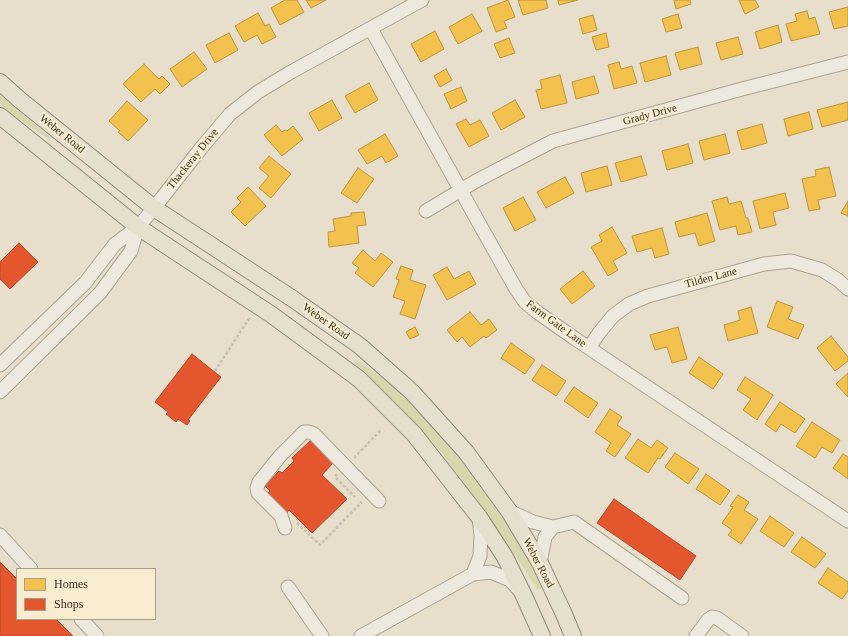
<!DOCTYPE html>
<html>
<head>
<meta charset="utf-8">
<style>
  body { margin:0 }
  #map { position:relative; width:848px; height:636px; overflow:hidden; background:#e7decb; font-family:Georgia,serif }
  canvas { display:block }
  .legend { position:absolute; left:16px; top:568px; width:140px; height:52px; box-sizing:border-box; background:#f8edd0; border:1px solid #ac9f88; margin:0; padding:5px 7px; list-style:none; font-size:12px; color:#3a2b1c }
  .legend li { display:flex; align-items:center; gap:8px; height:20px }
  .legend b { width:20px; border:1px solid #ac9f88 }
</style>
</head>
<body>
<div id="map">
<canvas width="848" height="636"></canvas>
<ul class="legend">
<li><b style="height:11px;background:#f2c14e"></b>Homes</li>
<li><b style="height:11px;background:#e4572e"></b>Shops</li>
</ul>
</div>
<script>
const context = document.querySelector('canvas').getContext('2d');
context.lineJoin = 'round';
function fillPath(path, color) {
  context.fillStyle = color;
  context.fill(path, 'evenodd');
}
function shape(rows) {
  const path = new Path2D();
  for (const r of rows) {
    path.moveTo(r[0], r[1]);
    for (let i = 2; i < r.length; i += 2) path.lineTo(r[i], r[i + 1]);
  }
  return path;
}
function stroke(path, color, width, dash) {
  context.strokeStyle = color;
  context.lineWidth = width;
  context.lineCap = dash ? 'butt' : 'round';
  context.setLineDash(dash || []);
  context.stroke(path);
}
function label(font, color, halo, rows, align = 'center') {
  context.font = font + ' Georgia,serif';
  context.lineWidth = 4;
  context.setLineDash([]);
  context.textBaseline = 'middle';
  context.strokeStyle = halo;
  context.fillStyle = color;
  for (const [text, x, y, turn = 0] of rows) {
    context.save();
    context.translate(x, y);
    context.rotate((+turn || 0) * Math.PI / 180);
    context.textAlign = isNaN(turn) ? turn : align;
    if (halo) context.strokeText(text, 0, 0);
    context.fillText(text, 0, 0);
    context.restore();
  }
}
const green = shape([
  [0,94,20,112,51,138,50,140,14,116,0,104],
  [357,360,390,383,426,419,459,457,504,519,527,557,543,588,538,590,512,550,492,525,461,479,440,451,399,406,354,364]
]);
const homes = shape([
  [285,0,297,0,304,12,280,25,271,8,285,0],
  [306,0,326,0,311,8,306,0],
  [508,0,515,17,504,21,507,28,496,32,487,8,508,0],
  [518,0,546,0,548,8,523,15,518,0],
  [558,0,578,0,559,5,558,0],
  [674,0,690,0,691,4,676,9,674,0],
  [739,0,755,0,759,7,745,14,739,0],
  [848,7,848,26,834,29,829,12,848,7],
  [807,11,809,19,815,17,820,34,791,41,786,24,797,21,795,14,807,11],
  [258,13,265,26,269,24,276,37,262,44,257,35,244,42,235,26,258,13],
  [472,14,482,31,458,44,449,27,472,14],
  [678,14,682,28,666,32,662,19,678,14],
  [593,15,597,30,583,34,579,19,593,15],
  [778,25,782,42,760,49,755,32,778,25],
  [435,31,444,49,421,62,411,44,435,31],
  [229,33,238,50,215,63,206,45,229,33],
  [606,33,609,47,596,50,592,37,606,33],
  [738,37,743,54,721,60,716,43,738,37],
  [509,38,515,53,500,58,494,44,509,38],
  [698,47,702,64,680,70,675,53,698,47],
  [194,52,207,69,182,87,170,69,194,52],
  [666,56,671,75,645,82,640,63,666,56],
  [619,62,621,69,632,66,637,83,614,89,608,65,619,62],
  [144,64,159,79,162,76,170,84,160,94,155,89,141,102,123,84,144,64],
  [446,69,452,80,440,87,434,76,446,69],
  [560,75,567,103,541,109,536,90,542,89,540,80,560,75],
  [594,76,599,93,576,99,572,82,594,76],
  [369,83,378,100,355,113,345,96,369,83],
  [461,87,467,101,451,109,444,94,461,87],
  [332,100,342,118,319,131,309,113,332,100],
  [515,100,525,117,501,130,492,113,515,100],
  [127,101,148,120,128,141,118,132,120,131,109,121,127,101],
  [848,102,848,120,822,127,817,110,848,102],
  [809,112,813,129,788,136,784,119,809,112],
  [466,119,470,125,480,120,489,136,469,147,456,124,466,119],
  [762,124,767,143,742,150,737,131,762,124],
  [276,125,282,132,285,130,287,131,293,126,303,139,282,156,264,135,276,125],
  [385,134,398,156,386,163,382,156,367,164,358,150,385,134],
  [725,134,730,153,704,160,699,141,725,134],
  [688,144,693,163,667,170,662,151,688,144],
  [269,156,291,174,271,198,259,188,269,176,259,168,269,156],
  [641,156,647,175,621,182,615,163,641,156],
  [607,166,612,185,586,192,581,173,607,166],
  [829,167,836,196,818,200,820,209,809,211,802,179,816,176,815,170,829,167],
  [358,168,374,179,357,203,341,193,358,168],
  [565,177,574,193,546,208,537,192,565,177],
  [248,187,266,206,245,226,231,212,241,202,237,198,248,187],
  [785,193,789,208,773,212,776,225,760,229,753,201,785,193],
  [523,197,536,220,515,231,503,208,523,197],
  [727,197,729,204,741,201,746,218,748,218,752,232,738,235,736,226,720,230,712,201,727,197],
  [848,201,848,216,841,213,848,201],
  [364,212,366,225,357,226,359,243,329,247,328,232,335,231,333,219,351,216,351,213,364,212],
  [707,213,715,241,699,246,695,233,679,237,675,222,707,213],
  [612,227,627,253,613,261,618,270,608,276,591,247,602,241,599,235,612,227],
  [662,228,669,254,655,258,652,248,637,252,632,236,662,228],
  [363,250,375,261,381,253,393,262,373,287,355,273,359,268,352,263,363,250],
  [401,266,413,270,410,280,426,285,415,319,400,314,405,301,393,297,399,280,396,279,401,266],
  [447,267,454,279,469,271,476,284,447,300,433,275,447,267],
  [583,271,595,286,572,304,560,289,583,271],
  [777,301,793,307,788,319,804,325,798,339,767,327,777,301],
  [751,307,758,333,728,341,724,325,740,320,738,311,751,307],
  [470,312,481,325,489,319,497,330,486,338,484,336,470,347,462,337,457,342,447,330,470,312],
  [415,327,419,335,410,339,406,332,415,327],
  [678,327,687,359,672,363,667,347,655,350,650,335,678,327],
  [831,336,848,357,848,361,835,371,817,348,831,336],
  [511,343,535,360,525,374,501,358,511,343],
  [699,357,723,374,713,389,689,373,699,357],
  [542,365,566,381,556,396,532,380,542,365],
  [848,373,848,397,836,384,848,373],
  [745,377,773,395,757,420,743,410,751,399,737,390,745,377],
  [574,387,598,403,588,418,564,401,574,387],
  [780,402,805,419,795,433,781,424,776,432,765,424,780,402],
  [610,409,622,417,617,425,631,434,615,457,606,451,611,443,595,432,610,409],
  [812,422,840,440,832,453,822,447,815,458,796,446,812,422],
  [638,439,651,448,657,440,668,448,660,459,658,458,648,473,625,458,638,439],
  [675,453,699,469,688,484,665,467,675,453],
  [843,454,848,457,848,479,833,468,843,454],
  [706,474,730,491,720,505,696,489,706,474],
  [738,495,749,502,744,510,758,519,741,544,728,535,732,530,722,523,733,507,730,506,738,495],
  [770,516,794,533,784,547,760,531,770,516],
  [802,537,826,554,815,568,791,552,802,537],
  [828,568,848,582,848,591,842,599,818,583,828,568]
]);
const shops = shape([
  [19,243,38,262,10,289,0,279,0,262,19,243],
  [192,354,221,377,188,420,190,421,187,425,178,419,176,422,166,414,168,412,155,402,192,354],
  [312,439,334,462,322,475,347,499,312,533,289,510,286,514,267,494,270,491,265,486,279,471,282,473,294,461,292,458,312,439],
  [614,499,696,556,680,580,597,523,614,499],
  [0,562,17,579,17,619,56,619,73,636,0,636,0,562]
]);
const path = shape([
  [215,371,250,317],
  [354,458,381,430],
  [337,474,335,477,355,497],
  [297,523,320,545,361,503,360,502]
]);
const minor = shape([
  [371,29,480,225,516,289,525,302,537,312,574,338,848,521],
  [426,211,476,181,553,141,742,89,848,62],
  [589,348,599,333,613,316,629,304,648,296,764,264,791,261,822,270,838,280,848,289],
  [0,365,85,283,115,244,138,227,154,208,202,147,230,114,258,92,291,72,422,0],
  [0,392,100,293,131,251,138,227],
  [509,511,533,522,553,527,545,537,540,563],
  [479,517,481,536,480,556,473,574,491,572,510,580,519,590],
  [553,527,574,522,682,598],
  [285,528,281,516,258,493,257,488,259,482,280,456,304,432,309,432,314,434,379,501],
  [0,535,31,569],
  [288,587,322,636],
  [81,619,97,636],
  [361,636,473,574],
  [696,636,708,620,712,617,717,618,742,636]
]);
const major = shape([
  [0,82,20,100,154,208,293,299,360,346,412,392,466,452,509,511,540,563,563,612,573,636],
  [0,116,138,227,272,315,359,379,414,434,479,517,505,557,524,596,542,636]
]);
const streetNames = [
  ["Grady Drive",650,115,-15],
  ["Weber Road",62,134,39],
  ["Thackeray Drive",193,159,-51],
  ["Tilden Lane",711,278,-15],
  ["Weber Road",326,322,35],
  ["Farm Gate Lane",556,324,36],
  ["Weber Road",538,563,62]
];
fillPath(green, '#d6d7ac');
fillPath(homes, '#f2c14e');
stroke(homes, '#bb943f', 1);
fillPath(shops, '#e4572e');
stroke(shops, '#b14a29', 1);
stroke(minor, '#aba395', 15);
stroke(major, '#91887b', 18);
stroke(path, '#c6bfb5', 2.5, [3, 2]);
stroke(minor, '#eee9de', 13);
stroke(major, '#e5dfce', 16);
label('11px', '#3a2b1c', '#f8edd0', streetNames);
</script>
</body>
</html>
